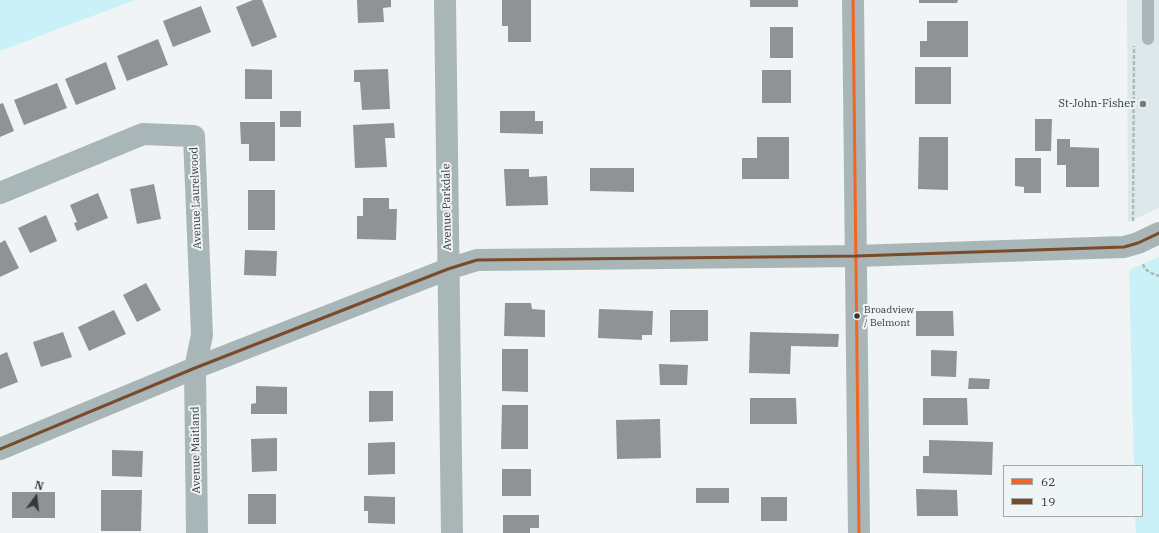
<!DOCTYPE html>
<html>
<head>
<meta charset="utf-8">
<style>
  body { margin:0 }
  #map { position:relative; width:1159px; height:533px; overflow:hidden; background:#f0f4f5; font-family:"IBM Plex Serif",serif }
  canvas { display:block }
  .legend { position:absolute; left:1003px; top:465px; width:140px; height:52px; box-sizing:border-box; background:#eff5f6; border:1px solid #a5a9aa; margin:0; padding:5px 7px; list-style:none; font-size:12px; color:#353738 }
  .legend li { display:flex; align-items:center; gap:8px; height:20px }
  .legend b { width:20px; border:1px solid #a5a9aa }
  .north { position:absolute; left:16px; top:477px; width:40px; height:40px; -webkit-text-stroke:3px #eff5f6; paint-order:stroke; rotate:15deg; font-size:11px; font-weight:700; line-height:16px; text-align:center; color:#353738 }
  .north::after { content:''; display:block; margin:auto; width:14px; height:18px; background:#353738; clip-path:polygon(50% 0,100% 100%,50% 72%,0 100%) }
</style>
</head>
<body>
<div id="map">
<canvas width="1159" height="533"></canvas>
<ul class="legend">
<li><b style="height:5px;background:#f26522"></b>62</li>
<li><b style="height:5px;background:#7a4b2a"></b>19</li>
</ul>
<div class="north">N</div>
</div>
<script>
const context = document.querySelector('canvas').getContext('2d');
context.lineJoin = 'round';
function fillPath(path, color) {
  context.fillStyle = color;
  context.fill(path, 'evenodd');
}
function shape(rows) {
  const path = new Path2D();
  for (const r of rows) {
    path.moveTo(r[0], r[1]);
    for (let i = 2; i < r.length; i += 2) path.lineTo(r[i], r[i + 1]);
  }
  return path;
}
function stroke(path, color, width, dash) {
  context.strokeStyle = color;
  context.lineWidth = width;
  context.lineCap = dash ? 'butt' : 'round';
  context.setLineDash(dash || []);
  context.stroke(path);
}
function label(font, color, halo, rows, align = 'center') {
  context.font = font + ' "IBM Plex Serif",serif';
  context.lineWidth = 4;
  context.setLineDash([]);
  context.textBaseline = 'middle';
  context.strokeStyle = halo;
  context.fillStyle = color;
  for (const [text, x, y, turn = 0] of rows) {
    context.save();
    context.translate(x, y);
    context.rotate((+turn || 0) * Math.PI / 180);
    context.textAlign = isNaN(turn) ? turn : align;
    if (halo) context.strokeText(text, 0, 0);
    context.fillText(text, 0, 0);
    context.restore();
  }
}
const built = shape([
  [1127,0,1159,0,1159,208,1128,222]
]);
const green = shape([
  [0,0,135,0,0,51],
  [1159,257,1159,533,1136,533,1135,516,1142,516,1142,466,1134,466,1129,270]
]);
const building = shape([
  [253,0,262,0,277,37,252,47,236,7],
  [357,0,391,0,391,7,383,8,384,22,358,23],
  [502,0,531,0,531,42,508,42,508,26,502,26],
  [750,0,798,0,798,7,750,7],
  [919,0,958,0,957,3,919,3],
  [201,6,211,32,173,47,163,21],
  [927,21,968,21,968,57,920,57,920,41,927,41],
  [770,27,793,27,793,58,770,58],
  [158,39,168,65,127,81,117,56],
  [106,62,116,89,76,105,65,79],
  [915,67,951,67,951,104,915,104],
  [245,69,272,70,272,99,245,99],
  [388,69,390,109,362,110,360,82,354,82,354,70],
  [762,70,791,70,791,103,762,103],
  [57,83,67,108,24,125,14,100],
  [3,103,14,131,0,137,0,104],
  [280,111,301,111,301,127,280,127],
  [500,111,535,111,535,121,543,121,543,134,500,133],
  [1035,119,1052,119,1051,151,1035,151],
  [240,122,275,122,275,161,249,161,249,144,241,144],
  [394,123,395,138,385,138,387,167,355,168,353,125],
  [757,137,789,137,789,179,742,179,742,158,757,158],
  [919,137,948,137,948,190,918,189],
  [1057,139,1070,139,1070,147,1099,148,1099,187,1066,187,1066,165,1057,165],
  [1015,158,1041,158,1041,193,1024,193,1024,187,1015,186],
  [590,168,634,168,634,192,590,191],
  [504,169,529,169,529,177,547,176,548,205,506,206],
  [154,184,161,219,137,224,130,189],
  [248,190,275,190,275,230,248,230],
  [98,193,108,218,77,231,74,223,77,222,70,205],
  [363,198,389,198,389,209,397,209,396,240,357,239,357,216,363,216],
  [46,215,57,241,30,253,18,228],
  [5,240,19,268,0,277,0,243],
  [245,250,277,251,276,276,244,275],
  [146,283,161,310,137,322,123,295],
  [505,303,531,303,532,309,545,310,545,337,504,336],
  [599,309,653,311,652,335,642,335,642,340,598,338],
  [114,310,126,334,89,351,78,327],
  [670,310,708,310,708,341,670,342],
  [916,311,953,311,954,336,916,336],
  [63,332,72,357,41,367,33,342],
  [750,332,839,334,838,347,791,346,790,374,749,373],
  [502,349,528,349,528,392,502,391],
  [931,350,957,351,956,377,931,376],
  [7,352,18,382,0,389,0,355],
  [659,364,688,365,687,385,660,385],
  [969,378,990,379,989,389,968,389],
  [256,386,287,387,287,414,251,414,251,404,256,403],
  [369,391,393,391,393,421,369,422],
  [750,398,796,398,797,424,750,424],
  [923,398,967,398,968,425,923,425],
  [502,405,528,405,528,449,501,449],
  [660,419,661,458,617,459,616,420],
  [277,438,277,471,252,472,251,439],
  [929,440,993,442,992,475,923,473,923,456,929,456],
  [395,442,395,474,368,475,368,443],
  [112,450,143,451,142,477,112,476],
  [502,469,531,469,531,496,502,496],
  [696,488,729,488,729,503,696,503],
  [916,489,957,490,958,516,917,516],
  [101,490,142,490,141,531,101,531],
  [12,492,55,492,55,518,12,518],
  [248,494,276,494,276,524,248,524],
  [364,496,395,497,395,524,368,523,368,511,364,511],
  [761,497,787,497,787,521,761,521],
  [503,515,539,515,539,528,530,528,530,533,503,533]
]);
const path = shape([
  [1133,221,1134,46],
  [1143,264,1145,269,1151,273,1159,276]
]);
const service = shape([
  [1148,39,1148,0]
]);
const minor = shape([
  [445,0,452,533],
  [853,0,859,533],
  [0,193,143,134,194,136,202,335,195,368,197,533],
  [0,449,195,368,448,269,477,260,856,256,1124,247,1138,243,1159,233]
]);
const bus1 = shape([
  [853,0,859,533]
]);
const bus2 = shape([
  [0,449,195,368,448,269,477,260,856,256,1124,247,1138,243,1159,233]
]);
const markers = [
  [1143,104,4,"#76797a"],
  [857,316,3.5,"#353738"]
];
const busNames = [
  ["Broadview",864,310],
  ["/ Belmont",864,323]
];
const poiNames = [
  ["St-John-Fisher",1135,104]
];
const streetNames = [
  ["Avenue Laurelwood",196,198,-92],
  ["Avenue Parkdale",447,207,-91],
  ["Avenue Maitland",196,450,-91]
];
fillPath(built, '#dee8ea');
fillPath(green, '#cbf1f8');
fillPath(building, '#909394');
stroke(path, '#b0b8ba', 2.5, [4, 2]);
stroke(service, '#a9b6b8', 12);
stroke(minor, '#a9b6b8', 22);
stroke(bus1, '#f26522', 3);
stroke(bus2, '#7a4b2a', 3);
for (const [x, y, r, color] of markers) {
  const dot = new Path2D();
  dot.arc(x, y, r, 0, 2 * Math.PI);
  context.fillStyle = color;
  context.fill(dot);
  stroke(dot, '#eff5f6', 1.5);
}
label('10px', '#353738', '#eff5f6', busNames, 'left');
label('11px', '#353738', '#eff5f6', poiNames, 'right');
label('11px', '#353738', '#eff5f6', streetNames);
</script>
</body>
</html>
